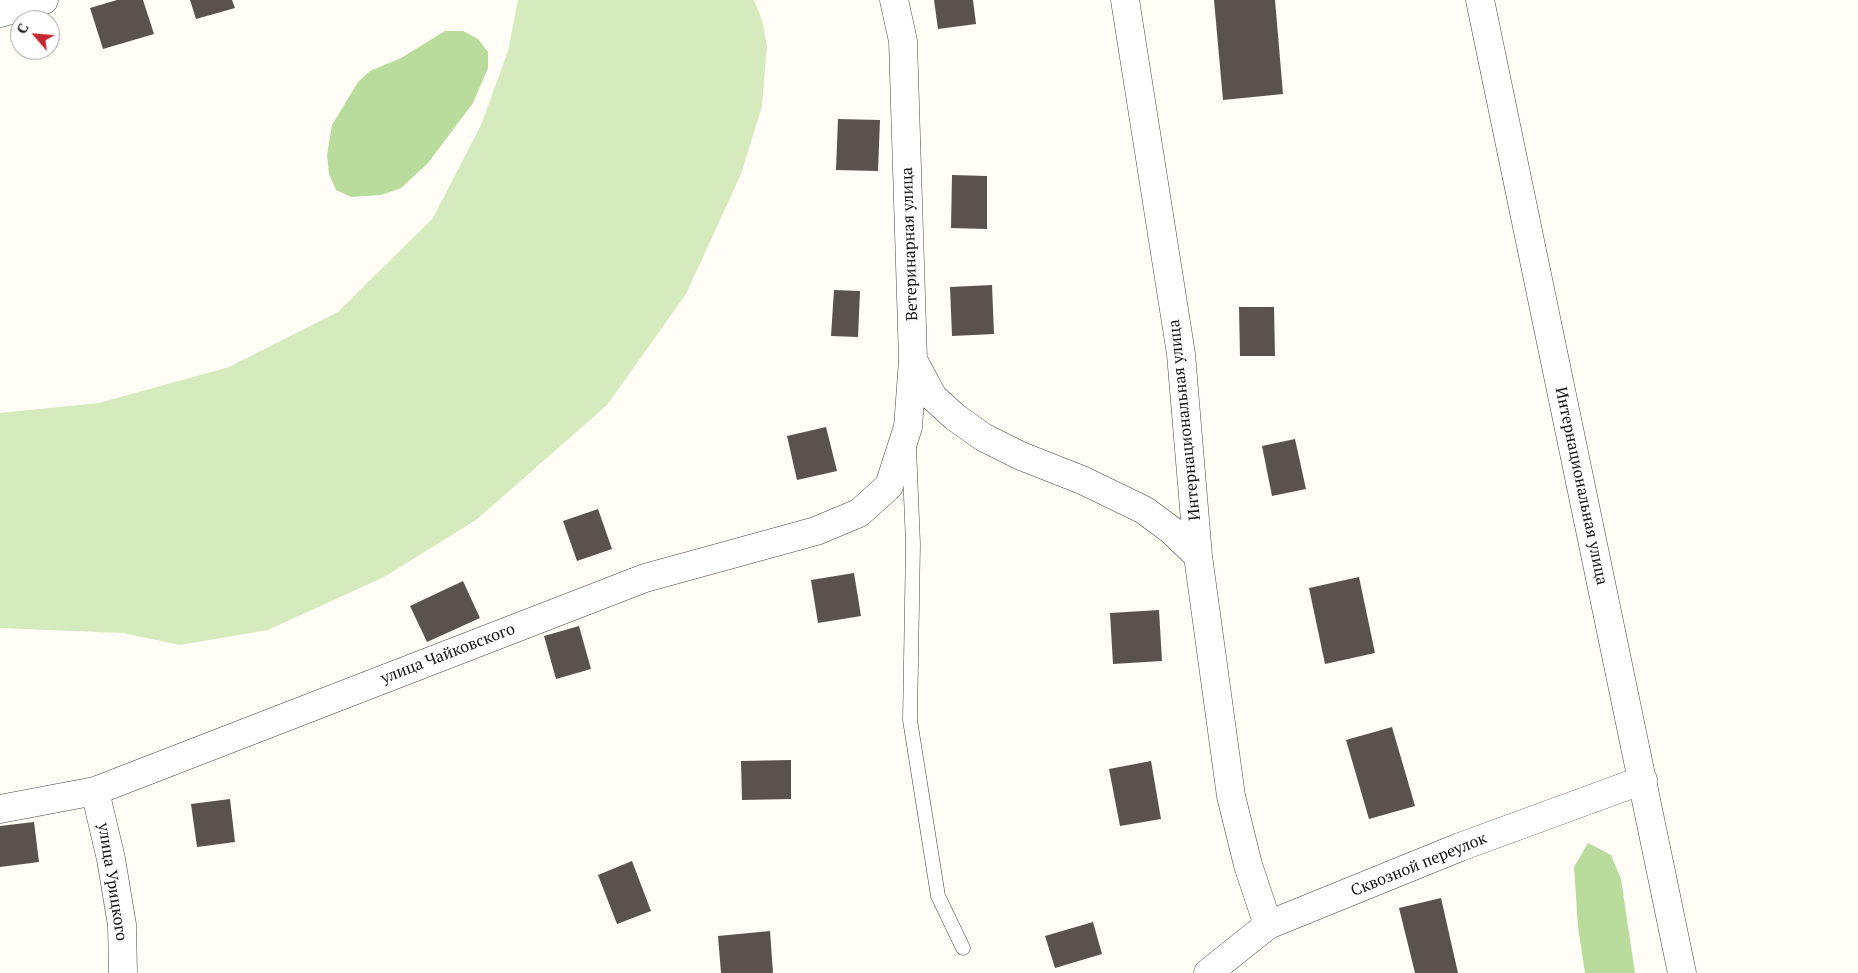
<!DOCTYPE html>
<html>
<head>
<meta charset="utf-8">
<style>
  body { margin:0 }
  #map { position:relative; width:1858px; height:973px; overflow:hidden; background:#fffdf5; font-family:"PT Serif",serif }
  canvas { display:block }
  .north { position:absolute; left:10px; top:10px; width:50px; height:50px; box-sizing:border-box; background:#fff; border:1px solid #a0a0a0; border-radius:50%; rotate:297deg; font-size:14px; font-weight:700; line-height:20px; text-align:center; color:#111 }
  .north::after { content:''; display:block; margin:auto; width:18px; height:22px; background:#c4262e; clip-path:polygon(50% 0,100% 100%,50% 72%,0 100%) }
</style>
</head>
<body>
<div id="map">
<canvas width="1858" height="973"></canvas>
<div class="north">С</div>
</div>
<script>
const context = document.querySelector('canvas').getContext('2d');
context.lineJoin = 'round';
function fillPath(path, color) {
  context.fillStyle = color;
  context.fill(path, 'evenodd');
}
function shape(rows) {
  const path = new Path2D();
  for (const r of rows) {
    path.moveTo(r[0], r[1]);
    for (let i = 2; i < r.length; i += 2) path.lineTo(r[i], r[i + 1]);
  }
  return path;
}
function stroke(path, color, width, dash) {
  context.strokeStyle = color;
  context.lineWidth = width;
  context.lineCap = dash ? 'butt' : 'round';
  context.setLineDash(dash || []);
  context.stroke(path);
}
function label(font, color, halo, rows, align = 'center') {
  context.font = font + ' "PT Serif",serif';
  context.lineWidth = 5;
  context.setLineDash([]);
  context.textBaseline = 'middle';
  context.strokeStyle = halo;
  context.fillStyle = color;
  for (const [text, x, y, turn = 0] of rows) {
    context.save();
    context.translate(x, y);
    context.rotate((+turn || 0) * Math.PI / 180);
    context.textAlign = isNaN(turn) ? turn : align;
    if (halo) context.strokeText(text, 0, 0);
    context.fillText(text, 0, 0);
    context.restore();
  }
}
const green = shape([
  [518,0,754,0,762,20,767,46,762,106,741,174,686,294,607,405,476,520,384,577,268,630,180,645,123,633,0,628,0,413,99,403,229,367,338,312,433,218,481,125,508,51]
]);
const forest = shape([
  [445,31,463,31,478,39,488,52,488,68,473,103,428,163,401,188,381,195,351,197,336,190,329,174,327,155,332,125,358,82,370,71,401,58],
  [1588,843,1611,855,1621,879,1635,973,1585,973,1578,927,1574,867]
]);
const building = shape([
  [117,0,143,0,154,34,103,49,90,8],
  [190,0,232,0,235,8,196,19],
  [934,0,973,0,976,24,938,29],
  [1214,0,1275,0,1283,94,1223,100],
  [838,119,880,120,878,171,836,170],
  [952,175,987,176,987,229,951,228],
  [992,285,994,334,952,336,950,287],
  [834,290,860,291,858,337,831,336],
  [1239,307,1274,307,1275,356,1240,356],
  [826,427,837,471,797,480,787,436],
  [1295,439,1306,489,1272,496,1262,446],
  [598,509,612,549,577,561,563,521],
  [854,573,861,616,818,623,811,580],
  [1359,577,1375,653,1325,664,1309,588],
  [463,581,480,618,427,642,410,606],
  [1159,610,1162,661,1113,664,1110,613],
  [579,626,591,669,556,679,544,636],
  [1392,727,1415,806,1369,819,1346,740],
  [791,760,791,799,742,800,741,761],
  [1151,761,1161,819,1120,826,1109,769],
  [230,799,235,842,197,847,191,804],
  [34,822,39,862,0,867,0,826],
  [632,861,651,911,617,924,598,875],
  [1441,898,1458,973,1415,973,1399,908],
  [1093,922,1102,954,1055,968,1045,936],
  [770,931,773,973,721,973,718,936]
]);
const service = shape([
  [909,447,913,544,910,720,938,896,963,948]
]);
const minor = shape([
  [1125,0,1181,354,1198,556,1231,796,1248,865,1268,925],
  [1480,0,1682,973],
  [0,13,44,0],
  [913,360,933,397,955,417,983,437,1021,456,1082,480,1144,510,1171,530,1198,556],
  [95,791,111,859,122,925,123,973],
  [0,809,95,791,645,578,816,531,859,513,889,486,908,427,913,360,903,41,894,0],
  [1208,973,1268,925,1460,847,1643,780]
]);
const streetNames = [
  ["Ветеринарная улица",910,244,-92],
  ["Интернациональная улица",1185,420,-96],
  ["Интернациональная улица",1581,486,78],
  ["улица Чайковского",448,654,-21],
  ["Сквозной переулок",1419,865,-22],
  ["улица Урицкого",112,882,81]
];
fillPath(green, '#d5ebbd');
fillPath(forest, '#b9dc9c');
fillPath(building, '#5a524d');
stroke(service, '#444', 15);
stroke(minor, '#444', 29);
stroke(service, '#fff', 14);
stroke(minor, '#fff', 28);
label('16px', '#111', '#fff', streetNames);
</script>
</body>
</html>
